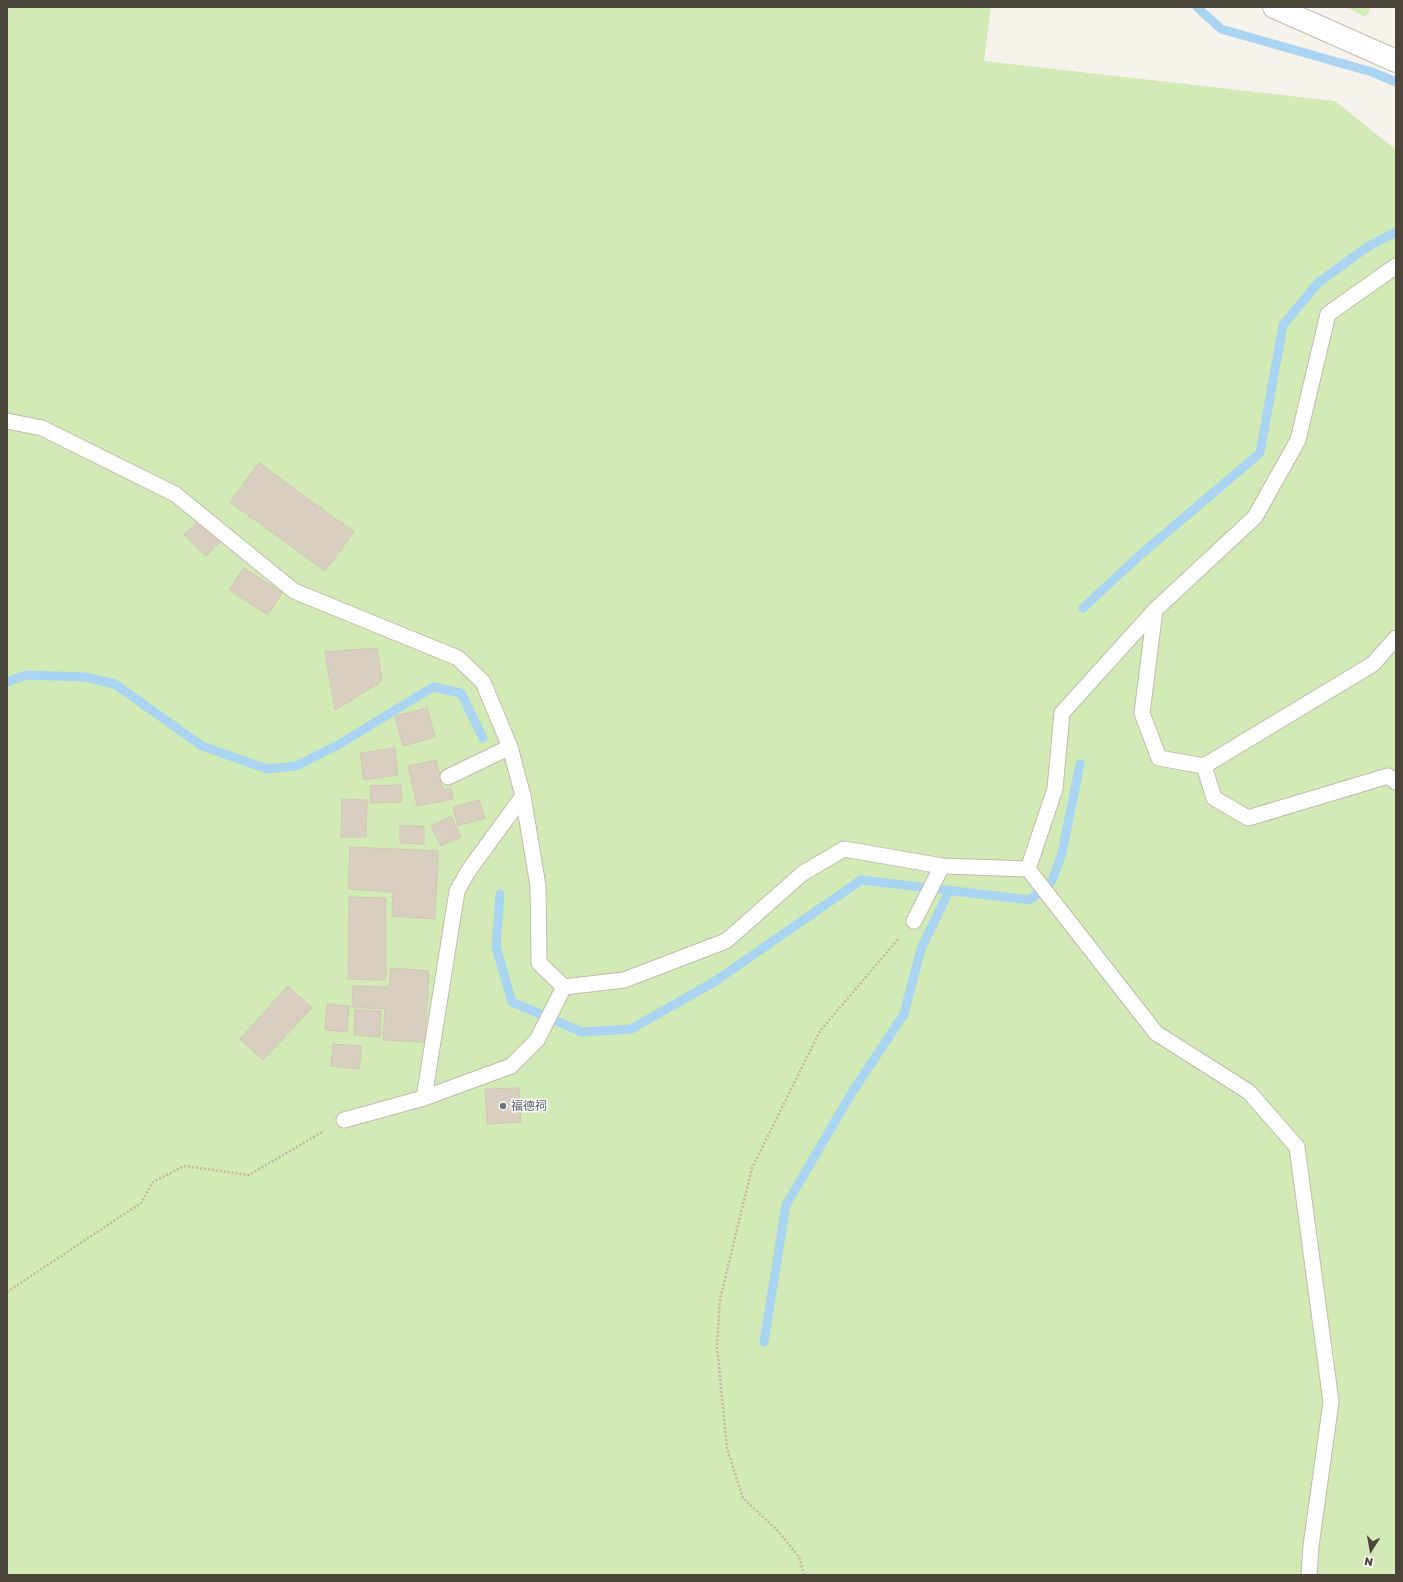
<!DOCTYPE html>
<html>
<head>
<meta charset="utf-8">
<style>
  body { margin:0 }
  #map { position:relative; width:1403px; height:1582px; overflow:hidden; background:#f6f3ec; font-family:"Golos Text",sans-serif }
  canvas { display:block }
  .frame { position:absolute; inset:0; border:8px solid #4b4439; pointer-events:none }
  .north { position:absolute; left:1351px; top:1530px; width:40px; height:40px; -webkit-text-stroke:3px #fff; paint-order:stroke; rotate:191deg; font-size:11px; font-weight:700; line-height:16px; text-align:center; color:#4b4439 }
  .north::after { content:''; display:block; margin:auto; width:14px; height:18px; background:#4b4439; clip-path:polygon(50% 0,100% 100%,50% 72%,0 100%) }
</style>
</head>
<body>
<div id="map">
<canvas width="1403" height="1582"></canvas>
<div class="frame"></div>
<div class="north">N</div>
</div>
<script>
const context = document.querySelector('canvas').getContext('2d');
context.lineJoin = 'round';
function fillPath(path, color) {
  context.fillStyle = color;
  context.fill(path, 'evenodd');
}
function shape(rows) {
  const path = new Path2D();
  for (const r of rows) {
    path.moveTo(r[0], r[1]);
    for (let i = 2; i < r.length; i += 2) path.lineTo(r[i], r[i + 1]);
  }
  return path;
}
function stroke(path, color, width, dash) {
  context.strokeStyle = color;
  context.lineWidth = width;
  context.lineCap = dash ? 'butt' : 'round';
  context.setLineDash(dash || []);
  context.stroke(path);
}
function label(font, color, halo, rows, align = 'center') {
  context.font = font + ' "Golos Text","Noto Sans TC",sans-serif';
  context.lineWidth = 3;
  context.setLineDash([]);
  context.textBaseline = 'middle';
  context.strokeStyle = halo;
  context.fillStyle = color;
  for (const [text, x, y, turn = 0] of rows) {
    context.save();
    context.translate(x, y);
    context.rotate((+turn || 0) * Math.PI / 180);
    context.textAlign = isNaN(turn) ? turn : align;
    if (halo) context.strokeText(text, 0, 0);
    context.fillText(text, 0, 0);
    context.restore();
  }
}
const green = shape([
  [7,7,991,7,984,61,1335,101,1396,150,1396,1575,7,1575],
  [1345,7,1371,7,1366,17]
]);
const stream = shape([
  [1197,7,1221,29,1372,72,1396,82],
  [1083,608,1139,556,1260,453,1283,325,1318,283,1367,247,1396,232],
  [7,682,26,675,85,677,115,684,202,746,267,769,296,766,338,745,433,687,461,693,483,738],
  [500,894,496,947,512,1002,582,1032,631,1029,714,982,861,880,1030,900,1052,881,1062,853,1080,764],
  [764,1342,786,1205,851,1094,904,1014,921,949,949,891]
]);
const building = shape([
  [259,463,354,532,325,571,230,502,259,463],
  [199,520,221,541,206,556,184,535,199,520],
  [244,568,282,593,268,615,229,590,244,568],
  [377,648,382,681,335,710,325,652,377,648],
  [427,708,435,737,403,746,395,716,427,708],
  [395,748,398,775,364,780,360,753,395,748],
  [436,760,443,790,451,788,453,799,417,806,408,766,436,760],
  [401,785,402,802,371,803,370,786,401,785],
  [342,799,367,800,366,837,341,837,342,799],
  [479,800,485,818,458,826,453,807,479,800],
  [451,816,461,837,441,846,431,826,451,816],
  [400,826,424,826,424,844,400,843,400,826],
  [350,847,438,851,435,919,392,916,393,892,348,889,350,847],
  [349,897,386,898,386,980,348,979,349,897],
  [391,968,429,971,425,1042,383,1040,385,1009,352,1007,353,986,389,987,391,968],
  [288,986,312,1008,263,1060,240,1039,288,986],
  [327,1004,349,1006,347,1032,325,1030,327,1004],
  [355,1010,381,1011,380,1037,354,1035,355,1010],
  [333,1044,362,1046,359,1069,331,1066,333,1044],
  [519,1088,521,1122,487,1124,485,1089,519,1088]
]);
const path = shape([
  [7,1292,141,1203,153,1182,184,1166,249,1175,324,1131],
  [804,1575,799,1557,779,1532,743,1498,727,1449,717,1346,720,1299,752,1168,820,1031,899,938]
]);
const service = shape([
  [7,421,42,428,175,494,294,591,458,658,483,682,510,747,523,796,538,886,539,963,564,987,624,980,726,941,803,873,844,849,942,866,1028,869,1055,789,1062,713,1155,610,1255,517,1298,440,1328,314,1396,266],
  [1155,610,1142,713,1159,758,1204,766,1214,798,1248,818,1388,776,1396,782],
  [1204,766,1373,664,1396,638],
  [448,777,510,747],
  [1028,869,1156,1033,1249,1092,1297,1147,1331,1402,1311,1546,1309,1575],
  [914,921,942,866],
  [424,1098,457,891,469,870,523,796],
  [344,1120,424,1098,511,1066,537,1040,564,987]
]);
const minor = shape([
  [1274,7,1396,61]
]);
const markers = [
  [503,1106,4,"#6b7280"]
];
const worshipNames = [
  ["福德祠",511,1106]
];
fillPath(green, '#d2eab5');
stroke(stream, '#a9d4f2', 9);
fillPath(building, '#d8cfc1');
stroke(building, '#d3c7b4', 1);
stroke(service, '#c2bbae', 17);
stroke(minor, '#c2bbae', 24);
stroke(path, '#c4b79f', 2.5, [2, 2]);
stroke(service, '#fff', 15);
stroke(minor, '#fff', 22);
for (const [x, y, r, color] of markers) {
  const dot = new Path2D();
  dot.arc(x, y, r, 0, 2 * Math.PI);
  context.fillStyle = color;
  context.fill(dot);
  stroke(dot, '#fff', 1.5);
}
label('12px', '#5b616d', '#fff', worshipNames, 'left');
</script>
</body>
</html>
